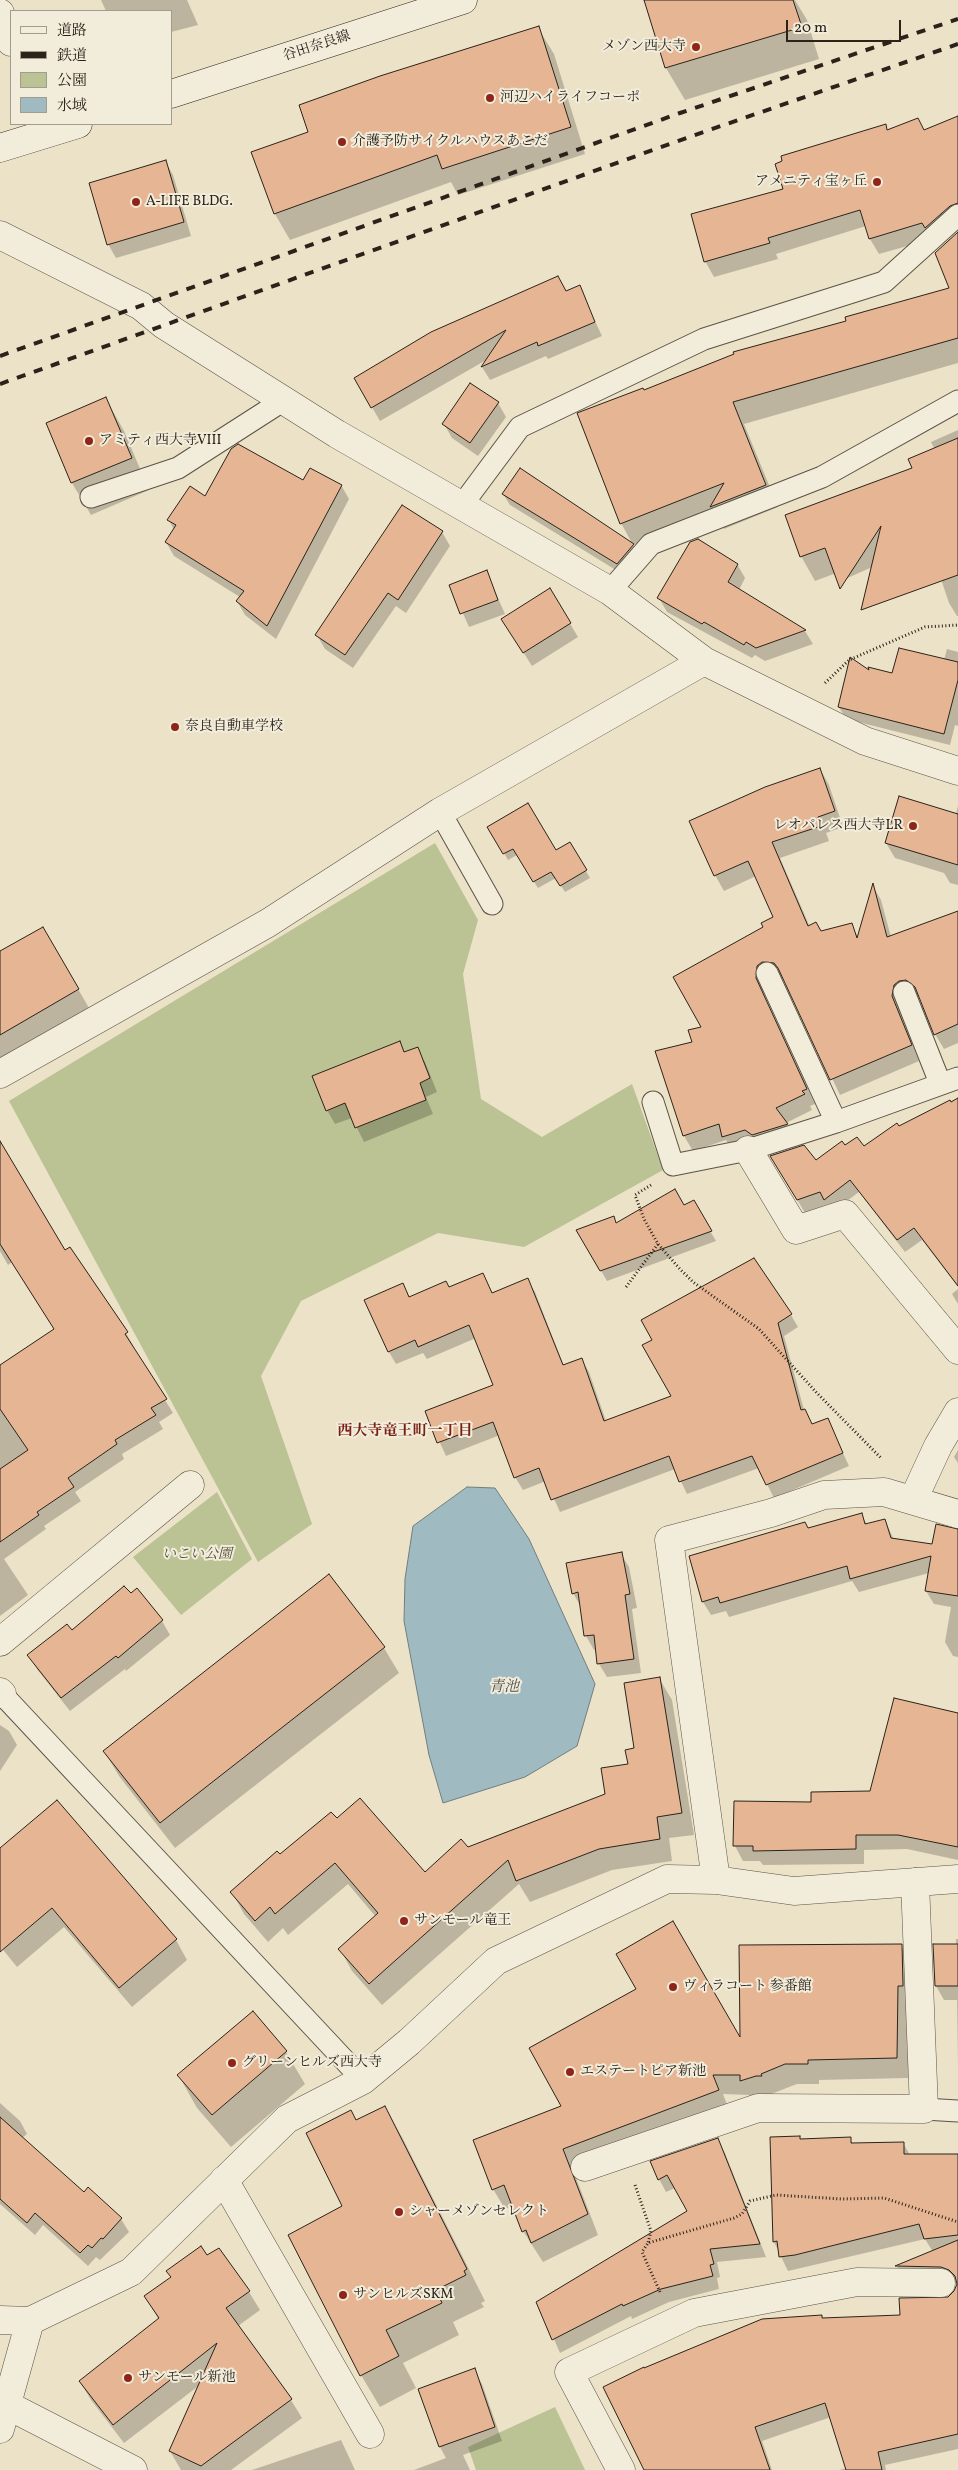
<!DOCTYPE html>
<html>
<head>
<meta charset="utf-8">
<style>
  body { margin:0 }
  #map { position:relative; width:958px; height:2470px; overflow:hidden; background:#ebe2c7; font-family:Vollkorn,"Noto Serif JP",serif }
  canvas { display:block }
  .legend { position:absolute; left:10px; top:10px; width:162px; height:115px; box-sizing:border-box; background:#f2ecdb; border:1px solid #a29c8e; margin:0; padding:6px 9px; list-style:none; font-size:15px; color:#2b231a }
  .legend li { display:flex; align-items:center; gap:10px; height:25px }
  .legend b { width:25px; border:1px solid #a29c8e }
  .scale { position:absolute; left:786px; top:20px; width:115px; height:22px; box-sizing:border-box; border:2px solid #2b231a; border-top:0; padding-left:6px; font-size:15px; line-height:18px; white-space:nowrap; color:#2b231a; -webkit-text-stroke:4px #f2ecdb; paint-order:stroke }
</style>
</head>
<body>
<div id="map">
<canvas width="958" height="2470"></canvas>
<ul class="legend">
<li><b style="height:6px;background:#f2ecdb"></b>道路</li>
<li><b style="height:6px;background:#2b231a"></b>鉄道</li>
<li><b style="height:14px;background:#bbc293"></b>公園</li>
<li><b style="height:14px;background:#9fbac1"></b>水域</li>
</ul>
<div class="scale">20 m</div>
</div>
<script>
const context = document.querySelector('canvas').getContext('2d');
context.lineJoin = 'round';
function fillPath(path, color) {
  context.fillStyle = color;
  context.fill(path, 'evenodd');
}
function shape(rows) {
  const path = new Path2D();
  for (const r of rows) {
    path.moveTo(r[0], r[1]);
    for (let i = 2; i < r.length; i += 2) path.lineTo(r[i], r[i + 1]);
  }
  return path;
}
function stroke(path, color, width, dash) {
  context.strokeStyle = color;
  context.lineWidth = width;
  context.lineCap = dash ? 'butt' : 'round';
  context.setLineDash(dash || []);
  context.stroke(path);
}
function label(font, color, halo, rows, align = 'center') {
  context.font = font + ' Vollkorn,"Noto Serif JP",serif';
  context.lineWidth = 4;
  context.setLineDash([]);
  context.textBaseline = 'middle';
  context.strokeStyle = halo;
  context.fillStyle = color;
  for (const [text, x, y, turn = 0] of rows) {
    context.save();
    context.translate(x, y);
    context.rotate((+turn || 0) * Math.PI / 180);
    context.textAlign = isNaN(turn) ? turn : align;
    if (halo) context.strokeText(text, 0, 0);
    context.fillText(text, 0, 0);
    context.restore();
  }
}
const green = shape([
  [435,843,478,920,463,974,481,1099,542,1137,632,1084,663,1170,524,1247,438,1233,301,1301,261,1376,312,1524,258,1562,9,1101],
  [217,1492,252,1559,181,1615,133,1557],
  [555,2407,585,2470,476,2470,468,2447]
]);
const water = shape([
  [467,1487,495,1488,529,1539,595,1684,577,1746,525,1777,443,1803,429,1755,404,1621,405,1579,413,1526,467,1487]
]);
const shadow = shape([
  [101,0,187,0,198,25,171,32,171,11,106,11],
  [645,0,795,0,807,20,819,59,685,100,666,68],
  [538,28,554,54,585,154,458,195,451,182,290,240,275,214,253,153,310,133],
  [958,121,958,222,932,239,879,254,870,239,866,226,776,254,778,259,714,277,705,261,784,190,885,126,888,131,925,131],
  [165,161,173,175,191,236,116,258,108,244],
  [958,232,958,363,744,424,778,507,724,529,715,513,633,545,621,523,644,392,953,288],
  [579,287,602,336,548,359,546,356,490,380,482,367,488,359,380,421,355,378],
  [106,399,124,431,149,490,91,515,72,483,48,424],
  [498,403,506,417,478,456,452,438,444,424],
  [958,430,958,529,843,580,839,572,815,581,801,556,914,469,934,448,931,442],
  [520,469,633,545,640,556,624,575,510,505,503,494],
  [304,482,341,485,349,499,276,639,245,615,237,601,240,597,174,556,166,542,174,530,169,520,206,498],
  [442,532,450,546,406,613,396,606,353,668,325,649,317,635],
  [958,557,958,616,957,616,949,603,936,564],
  [737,564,745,578,739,590,805,631,813,644,765,661,755,655,752,658,667,612,659,598],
  [486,571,505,614,469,627,451,586],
  [550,590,578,637,532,666,511,633],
  [947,649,958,652,958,726,955,725,950,745,846,719,839,707,872,673,893,674,944,660],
  [820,769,829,785,843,827,826,833,829,841,780,858,810,927,821,932,851,925,858,937,873,886,881,900,891,937,958,912,958,1043,944,1049,935,1034,921,997,909,995,902,1000,900,1013,919,1061,840,1095,786,981,778,976,763,987,764,995,815,1104,810,1106,812,1110,786,1123,796,1140,733,1152,726,1140,693,1151,684,1136,657,1052,693,1043,764,928,775,917,756,876,724,891,715,875],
  [958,806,958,885,950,883,944,873,895,858,886,843,956,814],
  [489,827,555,851,569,843,590,878,565,892,556,878,538,888,517,855,508,860],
  [43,928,93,1015,0,1068,0,953],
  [400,1043,405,1053,417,1048,425,1062,437,1092,426,1097,433,1114,364,1142,352,1118,335,1124,327,1110],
  [958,1098,958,1287,922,1240,905,1252,859,1192,832,1212,828,1204,805,1213,772,1157,815,1162,845,1147,864,1148,899,1127],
  [0,1143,65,1252,70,1249,126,1333,134,1347,133,1348,173,1413,159,1422,163,1429,122,1454,124,1459,75,1492,81,1501,44,1526,46,1529,4,1559,28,1595,0,1616,0,1366,56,1330,12,1262,8,1265,0,1251],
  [693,1202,716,1241,607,1281,578,1231,617,1224,684,1207],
  [483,1275,493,1294,527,1280,535,1292,564,1366,582,1360,589,1372,606,1421,673,1396,644,1346,791,1315,798,1327,784,1336,804,1410,813,1425,827,1419,849,1466,774,1498,759,1468,687,1494,675,1469,560,1512,546,1481,523,1490,515,1477,500,1435,446,1456,426,1412,495,1385,476,1338,427,1359,423,1353,396,1364,389,1352,402,1284,410,1298,449,1288],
  [958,1289,958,1304,952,1294],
  [958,1450,958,1463,954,1457],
  [861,1515,867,1524,885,1520,894,1540,958,1549,958,1657,953,1656,945,1642,951,1607,934,1604,926,1591,929,1573,859,1592,852,1581,729,1617,726,1611,711,1615,703,1602,808,1529],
  [621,1554,629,1567,637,1608,632,1609,641,1673,607,1677,599,1664,597,1649,594,1650,586,1636,581,1607,573,1593],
  [328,1576,384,1648,399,1673,175,1848,119,1776,104,1751],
  [137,1590,162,1621,170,1635,126,1671,125,1669,70,1711,37,1669,29,1655],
  [659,1678,672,1700,694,1835,669,1838,672,1861,612,1870,530,1902,519,1884,382,2005,352,1971,340,1949,376,1917,348,1884,288,1935,283,1928,268,1942,244,1914,232,1892,280,1856,336,1820,425,1874,468,1848,607,1795,629,1766],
  [958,1714,958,1860,907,1849,864,1850,864,1864,763,1865,760,1861,743,1861,735,1846,812,1803,871,1793],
  [0,1725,9,1731,17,1745,0,1771],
  [0,1850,176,1940,187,1960,132,2007,64,1927,17,1967,0,1946],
  [956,1939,958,1939,958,2065,957,2000,944,2000,936,1986,956,1946],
  [901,1946,913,1966,908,2006,908,2078,819,2080,819,2084,797,2084,753,2101,749,2095,723,2094,729,2110,573,2170,598,2235,543,2262,523,2231,513,2206,505,2209,493,2189],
  [286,2052,305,2084,231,2147,197,2108,179,2076],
  [0,2103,20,2121,27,2134,22,2138,85,2193,88,2189,121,2219,129,2232,100,2260,96,2257,88,2266,43,2225,35,2235,0,2204],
  [385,2107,403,2139,485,2301,481,2303,484,2307,453,2322,459,2335,403,2363,416,2388,380,2407,361,2375,343,2207,356,2122],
  [799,2138,801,2141,850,2139,853,2144,903,2143,910,2155,958,2155,958,2449,885,2465,886,2470,839,2470,847,2468,831,2417,762,2441,772,2470,645,2470,644,2370,821,2317,823,2319,902,2316,949,2298,955,2292,958,2283,905,2280,897,2267,933,2252,925,2239,788,2271,774,2242],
  [718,2140,725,2153,766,2257,717,2262,720,2277,717,2278,719,2289,669,2302,632,2319,631,2316,560,2353,538,2302,689,2212,675,2188,666,2192,659,2179],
  [207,2257,249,2292,260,2310,238,2326,291,2400,302,2418,231,2470,181,2470,170,2451,201,2384,124,2443,91,2400,80,2382,159,2320,145,2296,171,2278,168,2271],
  [474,2370,482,2384,502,2441,463,2455,470,2470,414,2470,446,2458,440,2447,420,2390],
  [341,2440,355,2470,252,2470]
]);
const building = shape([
  [644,0,793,0,802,27,665,68,644,0],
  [539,26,571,127,442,169,437,155,274,214,251,152,308,132,299,105,380,76,539,26],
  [958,116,958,203,950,206,925,228,922,223,869,239,860,210,768,238,770,243,704,262,691,214,783,189,775,164,782,161,781,156,886,124,887,130,918,118,924,130,958,116],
  [166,160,184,222,107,245,89,183,166,160],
  [958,232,958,338,733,402,766,485,710,507,724,483,620,524,577,413,643,388,644,390,734,354,733,352,846,321,845,317,949,288,935,253,958,232],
  [558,276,566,291,580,285,595,322,538,346,537,342,481,367,506,330,371,408,354,378,431,332,558,276],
  [470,383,499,402,470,443,442,424,470,383],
  [106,397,132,458,71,483,46,423,106,397],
  [958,438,958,575,861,610,881,526,840,589,825,548,800,557,785,515,912,468,908,459,958,438],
  [238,444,303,480,310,468,342,485,267,626,236,601,244,591,165,542,176,525,167,520,190,486,205,496,231,449,238,444],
  [520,468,634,544,617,564,502,494,520,468],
  [402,505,443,531,398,600,388,593,345,655,315,635,402,505],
  [698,539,738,564,728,582,806,630,756,648,746,642,744,645,704,622,702,624,657,598,690,542,698,539],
  [487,570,498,600,460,614,449,585,487,570],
  [550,588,571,623,523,653,501,619,550,588],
  [899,648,958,662,958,680,944,734,838,707,850,657,869,670,868,667,892,673,899,648],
  [820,768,835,811,818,817,821,826,772,842,808,926,816,922,821,931,852,923,857,938,873,883,887,937,958,911,958,1024,934,1035,915,987,906,980,899,981,894,985,892,996,912,1045,830,1080,778,968,774,963,762,962,757,966,756,978,807,1089,802,1091,805,1094,776,1108,788,1124,752,1135,745,1130,722,1137,719,1124,683,1136,655,1051,692,1042,688,1030,701,1027,673,977,763,927,761,923,773,917,748,861,714,876,689,821,765,787,820,768],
  [899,796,958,814,958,865,885,843,899,796],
  [528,803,556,850,570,842,587,870,560,886,551,872,533,882,513,849,503,854,487,827,528,803],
  [43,927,79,989,0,1035,0,951,43,927],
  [400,1041,404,1052,418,1047,430,1078,420,1083,426,1100,355,1128,345,1103,326,1111,312,1076,400,1041],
  [958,1098,958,1286,914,1228,897,1240,850,1180,824,1200,820,1192,797,1200,770,1156,804,1145,816,1160,842,1141,845,1145,857,1137,864,1146,897,1123,899,1126,950,1100,951,1102,958,1098],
  [0,1141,65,1250,70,1247,128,1332,125,1334,167,1399,151,1408,156,1415,115,1440,117,1444,68,1478,74,1487,37,1512,39,1515,0,1542,0,1469,28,1450,0,1409,0,1365,54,1329,0,1244,0,1141],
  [675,1189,684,1205,694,1200,712,1231,600,1271,576,1230,614,1216,616,1223,675,1189],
  [754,1258,792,1314,778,1323,801,1410,805,1409,812,1424,828,1418,843,1453,766,1485,752,1456,679,1482,669,1456,551,1500,539,1468,514,1478,493,1422,437,1443,425,1411,493,1385,469,1325,418,1347,415,1340,388,1352,364,1300,403,1283,409,1297,446,1281,449,1287,483,1273,492,1293,528,1278,563,1365,582,1358,604,1421,671,1396,642,1345,652,1340,641,1320,754,1258],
  [862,1513,865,1524,885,1519,891,1538,932,1544,936,1524,958,1529,958,1596,925,1591,931,1556,850,1579,847,1566,720,1603,718,1597,702,1602,689,1556,805,1522,808,1528,862,1513],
  [622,1552,630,1594,625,1595,634,1659,597,1664,594,1635,584,1636,578,1592,572,1594,566,1563,622,1552],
  [329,1574,385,1647,160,1823,103,1751,329,1574],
  [124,1586,131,1593,137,1588,163,1620,118,1658,116,1656,61,1698,27,1655,67,1624,72,1630,124,1586],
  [660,1677,682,1813,657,1817,660,1839,599,1849,516,1881,508,1860,369,1984,338,1949,378,1913,335,1863,275,1914,270,1907,255,1921,230,1892,277,1851,280,1854,331,1812,337,1818,360,1798,425,1872,461,1839,468,1847,605,1794,601,1768,628,1764,625,1750,634,1748,624,1683,660,1677],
  [894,1698,958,1713,958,1847,898,1835,856,1835,856,1849,753,1851,753,1846,733,1846,734,1801,811,1802,811,1792,870,1791,894,1698],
  [57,1800,177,1939,119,1988,52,1908,0,1952,0,1848,57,1800],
  [673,1921,740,2037,739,1945,902,1944,903,1986,898,1986,897,2058,808,2060,808,2064,785,2064,761,2074,762,2076,756,2076,740,2081,740,2075,713,2075,719,2090,563,2149,588,2214,531,2243,526,2230,522,2232,504,2185,492,2190,473,2140,561,2106,529,2048,636,1989,616,1954,673,1921],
  [933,1944,958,1944,958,1986,935,1986,933,1944],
  [253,2011,287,2051,212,2115,177,2075,253,2011],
  [385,2106,467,2269,464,2271,466,2275,436,2290,442,2303,386,2330,399,2356,360,2376,288,2235,342,2206,306,2133,351,2110,356,2120,385,2106],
  [0,2117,84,2192,88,2187,122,2218,103,2239,101,2238,92,2248,88,2245,80,2253,35,2213,27,2223,0,2199,0,2117],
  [800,2136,800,2139,851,2137,851,2143,904,2142,904,2154,958,2154,958,2235,924,2239,919,2224,795,2255,779,2257,777,2241,773,2242,770,2137,800,2136],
  [718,2138,760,2244,710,2249,714,2264,710,2265,713,2276,661,2289,623,2306,622,2304,552,2340,536,2302,687,2211,667,2175,658,2180,650,2161,718,2138],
  [958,2240,958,2434,878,2452,882,2470,846,2470,825,2403,755,2427,770,2470,644,2470,603,2387,644,2367,644,2368,762,2319,822,2315,822,2318,900,2315,899,2298,948,2297,954,2291,957,2284,955,2276,949,2270,941,2267,895,2266,958,2240],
  [201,2246,207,2255,219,2248,250,2291,226,2308,292,2399,201,2466,169,2451,217,2343,113,2425,79,2381,159,2318,144,2296,171,2277,166,2271,201,2246],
  [475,2368,495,2427,439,2447,418,2389,475,2368]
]);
const path = shape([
  [825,683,849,660,925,627,958,625],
  [651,1185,635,1195,644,1219,658,1244,679,1268,693,1282,759,1329,816,1392,881,1458],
  [626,1287,658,1244],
  [635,2185,651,2231,648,2243],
  [660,2292,642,2252,648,2243,734,2218,742,2214,750,2201,776,2195,842,2199,884,2198,958,2222]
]);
const service = shape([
  [91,497,178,468,284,400],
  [462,505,520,427,704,339,884,282,958,215],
  [610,591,651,544,822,477,958,401],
  [440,812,492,904],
  [767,973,836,1122],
  [904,992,940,1083],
  [653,1102,673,1165,748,1150,836,1122,958,1078],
  [2,1694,363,2080],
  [924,2109,958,2111]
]);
const minor = shape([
  [0,13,11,42],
  [0,235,141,306,164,325,337,434,610,591,704,661,865,741,958,771],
  [0,1074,268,923,440,812,704,661],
  [748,1150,796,1230,845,1214,958,1350],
  [913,1500,938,1446,958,1412],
  [0,1642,190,1485],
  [0,1692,2,1694],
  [716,1880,669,1540,771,1513,824,1495,884,1492,958,1514],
  [585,2167,758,2108,924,2109,915,1882],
  [224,2180,370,2434],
  [0,2320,30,2321],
  [7,2405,133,2470],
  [0,2429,30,2321,131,2272,287,2119,363,2080,409,2042,496,1961,667,1879,716,1880,794,1891,958,1879],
  [621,2470,569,2372,694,2313,857,2282,941,2283]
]);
const secondary = shape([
  [171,94,463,0],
  [0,148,78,124]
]);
const rail = shape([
  [0,356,680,113,958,19],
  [0,384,692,136,958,44]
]);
const markers = [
  [696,47,5,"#8f2418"],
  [490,98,5,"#8f2418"],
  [342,142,5,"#8f2418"],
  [877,182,5,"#8f2418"],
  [136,202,5,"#8f2418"],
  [89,441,5,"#8f2418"],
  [175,727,5,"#8f2418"],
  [913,826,5,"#8f2418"],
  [404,1921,5,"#8f2418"],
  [673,1987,5,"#8f2418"],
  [232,2063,5,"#8f2418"],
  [570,2072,5,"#8f2418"],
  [399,2212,5,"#8f2418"],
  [343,2295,5,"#8f2418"],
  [128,2378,5,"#8f2418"]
];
const streetNames = [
  ["谷田奈良線",317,47,-18]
];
const poiNames = [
  ["メゾン西大寺",686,47,"right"],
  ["河辺ハイライフコーポ",500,98],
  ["介護予防サイクルハウスあこだ",352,142],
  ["アメニティ宝ヶ丘",867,182,"right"],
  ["A-LIFE BLDG.",146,202],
  ["アミティ西大寺VIII",99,441],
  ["奈良自動車学校",185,727],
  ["レオパレス西大寺LR",903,826,"right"],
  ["サンモール竜王",414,1921],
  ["ヴィラコート 参番館",683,1987],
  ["グリーンヒルズ西大寺",242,2063],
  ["エステートピア新池",580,2072],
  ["シャーメゾンセレクト",409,2212],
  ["サンヒルズSKM",353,2295],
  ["サンモール新池",138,2378]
];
const parkNames = [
  ["いこい公園",197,1555]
];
const neighbourhoodNames = [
  ["西大寺竜王町一丁目",405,1432]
];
const waterNames = [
  ["青池",504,1688]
];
fillPath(green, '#bbc293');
fillPath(water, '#9fbac1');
stroke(water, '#717e7e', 1);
fillPath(shadow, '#0003');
fillPath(building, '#e6b594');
stroke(building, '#2b231a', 1);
stroke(service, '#5b5345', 23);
stroke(minor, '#5b5345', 29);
stroke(secondary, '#2b231a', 29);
stroke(path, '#2b231a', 3, [1, 2.5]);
stroke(service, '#f2ecdb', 21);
stroke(minor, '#f2ecdb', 28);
stroke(secondary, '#f2ecdb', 28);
stroke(rail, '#2b231a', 4, [9, 9]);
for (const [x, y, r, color] of markers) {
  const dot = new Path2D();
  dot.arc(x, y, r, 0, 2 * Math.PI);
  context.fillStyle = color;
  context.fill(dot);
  stroke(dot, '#f2ecdb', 2);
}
label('14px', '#2b231a', '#f2ecdb', streetNames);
label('14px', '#2b231a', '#f2ecdb', poiNames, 'left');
label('italic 14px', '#56533e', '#f2ecdb', parkNames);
label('bold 15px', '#7a1f14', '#f2ecdb', neighbourhoodNames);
label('italic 15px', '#4e504c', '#f2ecdb', waterNames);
</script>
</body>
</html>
